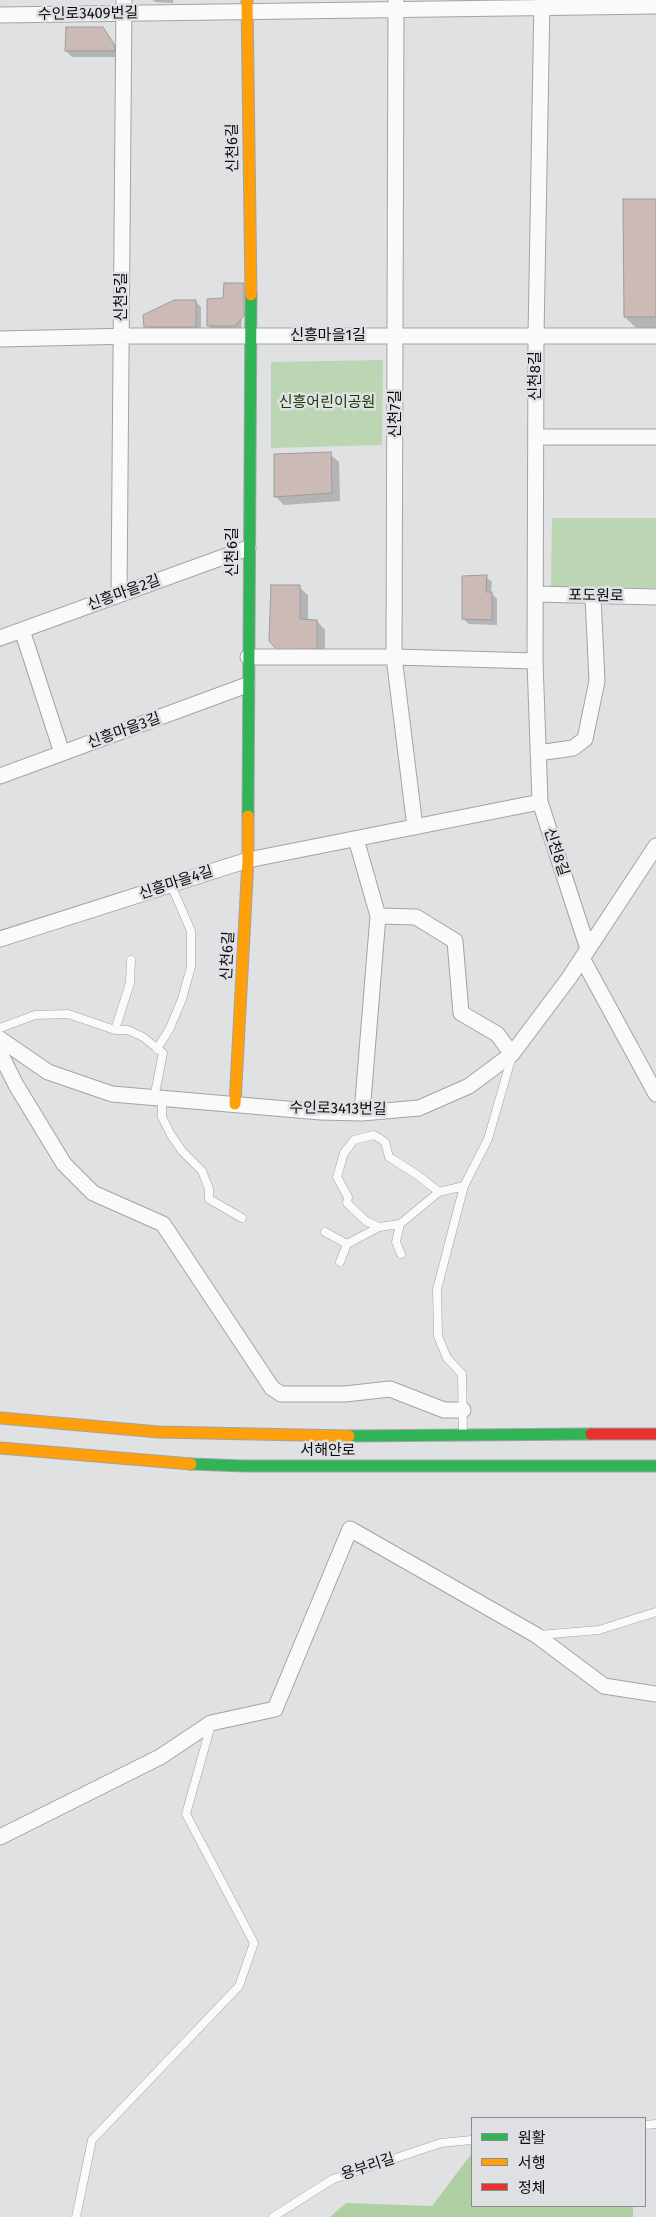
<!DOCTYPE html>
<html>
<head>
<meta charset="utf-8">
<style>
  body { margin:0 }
  #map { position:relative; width:656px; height:2217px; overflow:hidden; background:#e0e1e2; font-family:"Fira Sans","Noto Sans KR",sans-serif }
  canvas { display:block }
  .legend { position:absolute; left:471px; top:2117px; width:175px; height:90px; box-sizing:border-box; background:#dfe0e3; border:1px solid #8a8b8d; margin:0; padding:6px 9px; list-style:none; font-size:15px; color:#0b0b0c }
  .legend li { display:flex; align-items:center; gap:10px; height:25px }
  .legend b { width:25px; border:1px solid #8a8b8d }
</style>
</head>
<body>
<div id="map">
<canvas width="656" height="2217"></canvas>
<ul class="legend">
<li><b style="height:6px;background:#30b455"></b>원활</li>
<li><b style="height:6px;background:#ff9f0a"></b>서행</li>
<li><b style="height:6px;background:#e5322d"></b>정체</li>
</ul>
</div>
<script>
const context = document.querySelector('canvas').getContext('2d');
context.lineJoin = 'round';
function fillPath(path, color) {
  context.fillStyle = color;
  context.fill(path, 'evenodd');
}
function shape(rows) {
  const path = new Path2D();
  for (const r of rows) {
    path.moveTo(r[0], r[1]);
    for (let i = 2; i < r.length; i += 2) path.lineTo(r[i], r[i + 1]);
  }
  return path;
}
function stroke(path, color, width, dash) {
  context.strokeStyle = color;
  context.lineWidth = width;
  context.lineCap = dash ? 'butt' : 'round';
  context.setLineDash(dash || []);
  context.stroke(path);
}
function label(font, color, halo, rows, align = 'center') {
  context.font = font + ' "Fira Sans","Noto Sans KR",sans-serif';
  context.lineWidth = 5;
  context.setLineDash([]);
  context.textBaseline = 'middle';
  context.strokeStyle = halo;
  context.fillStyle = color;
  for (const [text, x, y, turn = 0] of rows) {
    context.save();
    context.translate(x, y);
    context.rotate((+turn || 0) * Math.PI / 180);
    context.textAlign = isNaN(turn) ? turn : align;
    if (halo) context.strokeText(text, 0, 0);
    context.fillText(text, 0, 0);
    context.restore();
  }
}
const green = shape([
  [383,360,382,445,271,448,271,362],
  [552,518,656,518,656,588,551,587]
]);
const forest = shape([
  [472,2153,472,2206,633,2206,633,2217,330,2217,346,2203,432,2206]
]);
const shadow = shape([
  [153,0,173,0,173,3,155,2],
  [102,28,119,50,120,57,72,57,66,51],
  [656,200,656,340,648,340,625,317],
  [243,284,241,332,214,332,208,326],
  [195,301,201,307,201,332,151,332,145,326],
  [330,454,339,462,340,501,284,505,275,496],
  [486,577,492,582,491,593,497,599,497,625,469,624,463,619],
  [299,587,308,595,308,621,317,621,325,630,325,657,287,658]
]);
const building = shape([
  [66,27,103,27,114,44,115,51,65,51,66,27],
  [623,199,656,199,656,317,624,317,623,199],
  [224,283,244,283,244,316,235,326,207,326,207,299,223,298,224,283],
  [174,300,196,300,196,327,144,327,143,315,174,300],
  [331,452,332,493,274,497,274,454,331,452],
  [487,575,486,592,492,592,492,620,462,619,462,576,487,575],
  [271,585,300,585,300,619,317,620,317,649,277,650,269,641,271,585]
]);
const lane = shape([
  [0,1028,35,1015,68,1014,115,1030,128,1030,143,1037,163,1053,154,1098],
  [115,1030,130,983,131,960],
  [157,1049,170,1028,182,999,191,967,191,931,171,885],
  [162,1099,162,1117,171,1135,182,1151,202,1171,209,1189,209,1199,242,1218],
  [439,1192,400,1224,379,1227,366,1221,347,1203,348,1197,337,1177,344,1153,354,1140,374,1135,385,1142,389,1157,416,1174,439,1192,464,1186],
  [400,1224,396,1242,401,1254],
  [325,1232,347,1244,379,1227],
  [340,1262,347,1244],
  [463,1434,462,1374,447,1358,438,1336,437,1289,464,1186,488,1139,512,1056],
  [539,1635,599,1630,656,1612],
  [645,2125,656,2124],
  [76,2217,92,2140,239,1986,254,1943,186,1814,211,1725],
  [273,2217,333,2179,441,2143,472,2140]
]);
const street = shape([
  [396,0,394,657,415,827],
  [542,0,536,336,535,661,540,802,588,949],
  [0,15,656,6],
  [0,339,132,336,656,336],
  [536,437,656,437],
  [119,594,124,0],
  [536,594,656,597],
  [22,630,62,753],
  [0,638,248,548],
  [248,657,394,657,535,661],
  [538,753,573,748,585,739,597,681,593,597],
  [0,776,247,685],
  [356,839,378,916,416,917,455,941,461,1013,497,1034,512,1054],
  [0,939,248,860,540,802],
  [582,958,656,1094],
  [0,1039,48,1072,112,1094,321,1112,362,1113,419,1108,469,1086,512,1054,569,978,656,846],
  [0,1053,16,1085,64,1164,93,1193,163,1224,272,1388,281,1394,345,1394,390,1389,444,1410,463,1410],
  [362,1113,378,916],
  [0,1837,160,1757,211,1723,275,1709,350,1529,536,1635,604,1686,656,1694]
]);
const fast = shape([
  [248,816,251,295],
  [349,1436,591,1434],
  [191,1464,244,1466,656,1466]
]);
const slow = shape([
  [247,0,251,295],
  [235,1104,248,860,248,816],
  [0,1418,159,1432,349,1436],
  [0,1448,191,1464]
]);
const jam = shape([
  [591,1434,656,1434]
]);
const streetNames = [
  ["수인로3409번길",88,14,-1],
  ["신천6길",233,148,-91],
  ["신천5길",122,297,-90],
  ["신흥마을1길",328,336],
  ["신천8길",536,376,-90],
  ["신천7길",396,414,-90],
  ["신천6길",233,552,-90],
  ["신흥마을2길",124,593,-20],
  ["포도원로",596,596,1],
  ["신흥마을3길",124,731,-20],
  ["신천8길",556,852,72],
  ["신흥마을4길",176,883,-18],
  ["신천6길",228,956,-87],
  ["수인로3413번길",338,1109,1],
  ["서해안로",328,1451],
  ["용부리길",368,2167,-18]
];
const parkNames = [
  ["신흥어린이공원",327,403]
];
fillPath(green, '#bcd5b3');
fillPath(forest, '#afcfa2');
fillPath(shadow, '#0003');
fillPath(building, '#ccbab6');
stroke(building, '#9d9d9e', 1);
stroke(lane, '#a3a3a4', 9);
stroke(street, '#a3a3a4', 17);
stroke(fast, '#a3a3a4', 13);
stroke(slow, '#a3a3a4', 13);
stroke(jam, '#a3a3a4', 13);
stroke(lane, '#fafafb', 8);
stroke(street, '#fafafb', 15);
stroke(fast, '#30b455', 11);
stroke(slow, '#ff9f0a', 11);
stroke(jam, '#e5322d', 11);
label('15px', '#0b0b0c', '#dfe0e3', streetNames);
label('15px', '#173b01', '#dfe0e3', parkNames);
</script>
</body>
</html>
